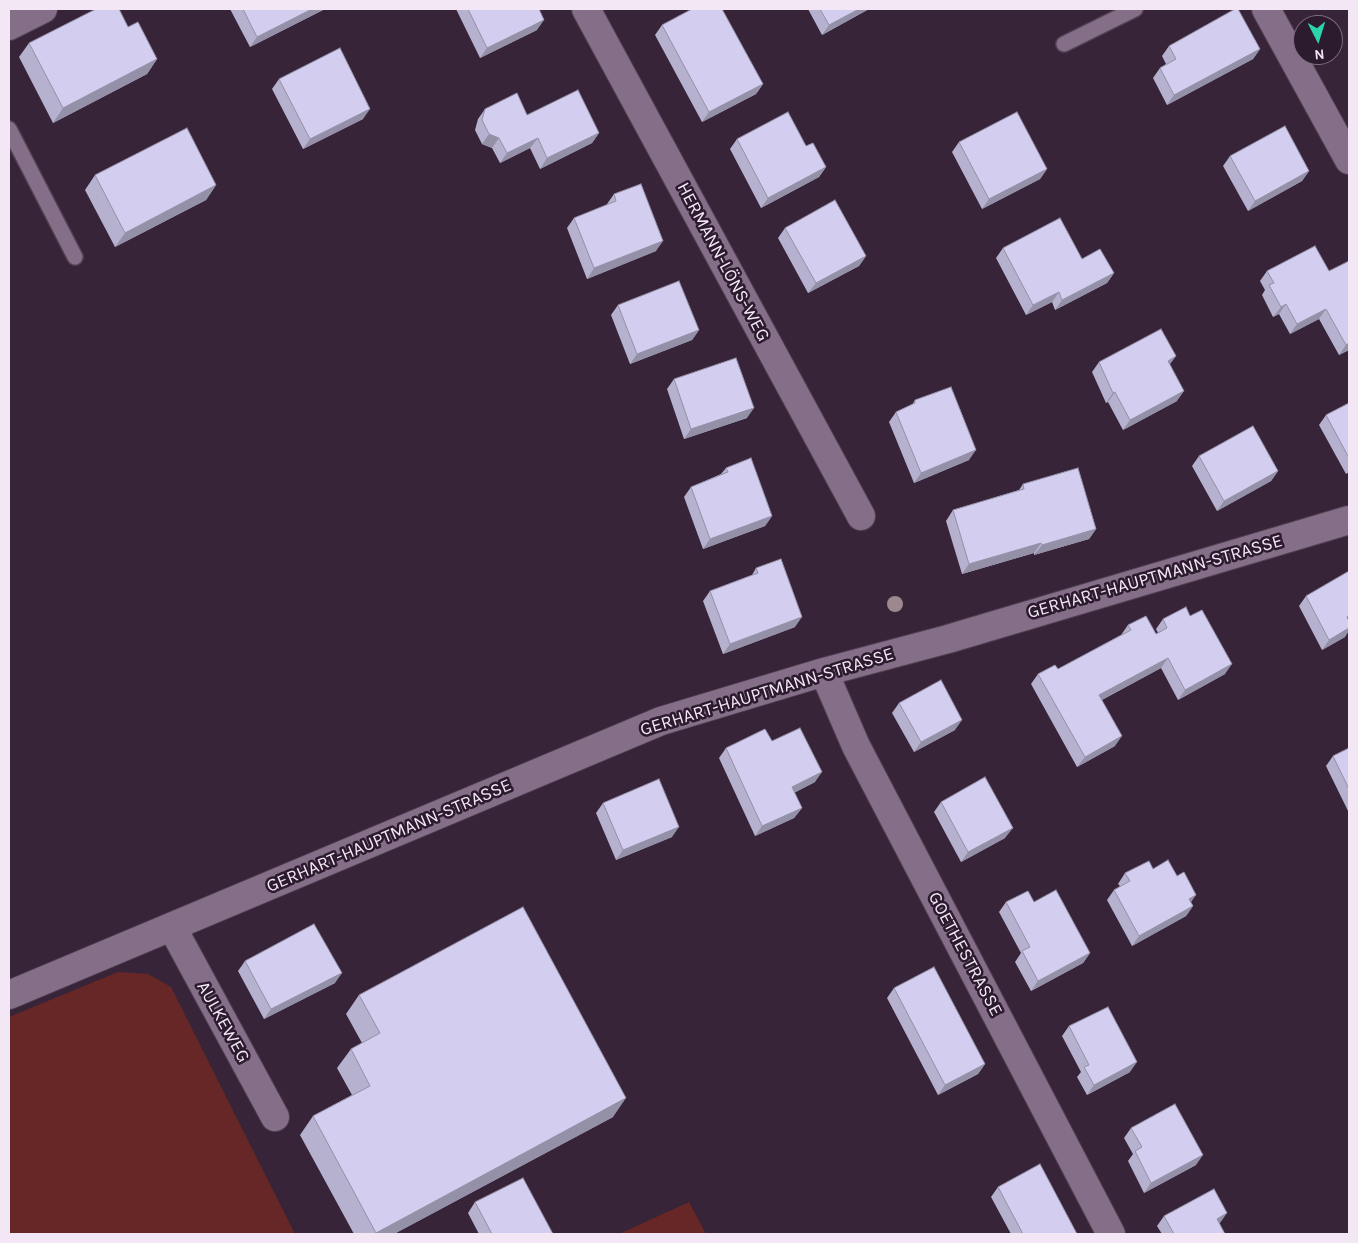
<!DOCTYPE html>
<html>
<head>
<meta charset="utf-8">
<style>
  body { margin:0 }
  #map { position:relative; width:1358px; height:1243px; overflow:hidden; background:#372439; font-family:Karla,sans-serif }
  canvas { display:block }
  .frame { position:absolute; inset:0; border:10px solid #f4e7f5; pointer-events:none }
  .north { position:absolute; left:1293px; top:15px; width:50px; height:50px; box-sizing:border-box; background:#2c1a2f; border:1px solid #7c6c7e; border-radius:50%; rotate:175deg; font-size:14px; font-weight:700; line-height:20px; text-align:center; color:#f4e7f5 }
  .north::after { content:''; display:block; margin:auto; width:18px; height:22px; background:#2bd5ac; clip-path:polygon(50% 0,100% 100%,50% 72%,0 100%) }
</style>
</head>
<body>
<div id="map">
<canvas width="1358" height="1243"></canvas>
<div class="frame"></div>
<div class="north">N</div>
</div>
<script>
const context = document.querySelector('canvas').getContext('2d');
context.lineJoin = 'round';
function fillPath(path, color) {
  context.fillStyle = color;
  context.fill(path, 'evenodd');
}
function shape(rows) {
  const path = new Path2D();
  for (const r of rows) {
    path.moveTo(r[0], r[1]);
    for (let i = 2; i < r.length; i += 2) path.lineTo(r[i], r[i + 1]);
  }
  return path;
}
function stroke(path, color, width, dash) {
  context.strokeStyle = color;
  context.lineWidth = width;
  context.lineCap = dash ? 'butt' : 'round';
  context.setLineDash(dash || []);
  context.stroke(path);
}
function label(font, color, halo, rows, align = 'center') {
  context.font = font + ' Karla,sans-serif';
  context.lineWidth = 5;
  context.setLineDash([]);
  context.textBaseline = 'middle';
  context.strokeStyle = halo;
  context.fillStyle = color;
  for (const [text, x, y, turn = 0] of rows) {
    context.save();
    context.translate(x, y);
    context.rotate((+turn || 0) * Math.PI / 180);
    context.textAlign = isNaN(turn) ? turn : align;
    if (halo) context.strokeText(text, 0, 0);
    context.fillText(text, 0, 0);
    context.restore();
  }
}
const green = shape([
  [118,972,148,974,171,987,295,1234,9,1234,9,1017],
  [689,1202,706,1234,619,1234]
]);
const service = shape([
  [1064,44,1135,9],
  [9,129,75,257]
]);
const minor = shape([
  [586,9,861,516],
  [1266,9,1349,160],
  [9,26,43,9],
  [824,672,856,746,1111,1234],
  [172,927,275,1117],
  [9,995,661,721,824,672,948,639,1349,520]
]);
const trees = [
  [895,604]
];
const wall = shape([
  [230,9,325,9,250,47],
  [456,9,539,9,537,30,480,58],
  [808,9,869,9,822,35],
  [662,25,763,84,756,94,702,122,655,35],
  [128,27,157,59,147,74,53,123,19,57,29,43],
  [1169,46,1260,49,1253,59,1167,105,1153,78,1160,68,1166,64,1162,56],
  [279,79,363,119,303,149,272,89],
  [485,109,527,115,599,133,592,143,540,169,530,148,500,163,492,148,482,144,475,130,478,119],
  [737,139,806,146,826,167,819,177,761,208,730,149],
  [959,142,1047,169,1040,179,982,209,952,152],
  [1230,156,1309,171,1302,181,1248,211,1223,166],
  [95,175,216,185,206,200,115,247,85,190],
  [614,194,656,251,587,279,567,228,574,218,607,205,607,204],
  [785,228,866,256,859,266,808,293,778,238],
  [1315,246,1349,350,1339,355,1319,319,1290,334,1279,314,1273,317,1262,295,1265,290,1260,281,1267,271],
  [1003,248,1082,259,1114,273,1107,283,1055,310,1052,302,1026,315,996,258],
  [618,305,699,330,692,340,630,364,611,315],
  [1176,356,1170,364,1177,401,1123,430,1108,402,1106,403,1092,372,1099,362],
  [674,379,747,418,684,439,667,389],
  [915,400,969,460,914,483,889,422,896,412,912,405],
  [1349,403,1349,472,1346,474,1319,425,1326,415],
  [1199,456,1278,471,1271,481,1217,511,1192,466],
  [726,468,772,516,765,526,703,549,684,497,691,487,721,474],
  [1023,484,1096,529,1089,539,1034,555,1034,553,962,574,946,521,953,510,1019,490],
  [756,568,795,627,723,654,703,601,710,591,752,575],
  [1306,596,1345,637,1322,650,1299,606],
  [1163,619,1225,674,1178,700,1161,668,1102,700,1115,746,1077,767,1031,684,1038,674,1058,669,1121,635,1128,625,1156,634,1158,633,1156,629],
  [899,703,955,730,914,752,892,713],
  [772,741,815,782,794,793,802,808,794,818,755,836,719,758,726,748],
  [1349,748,1349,813,1326,766,1333,756],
  [941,802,1005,838,961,862,934,812],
  [603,803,672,837,616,860,596,813],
  [1153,869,1191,903,1193,906,1186,916,1132,946,1107,900,1114,890,1120,886,1118,884,1125,873],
  [1006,902,1034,902,1090,953,1083,963,1031,991,1015,962,1021,953,999,912],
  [245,961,335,983,264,1019,238,971],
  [894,988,985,1064,978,1074,938,1095,887,998],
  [359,995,613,1117,394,1234,354,1234,300,1135,313,1116,352,1095,337,1068,351,1049,362,1043,346,1014],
  [1069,1026,1130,1072,1087,1095,1077,1077,1081,1072,1062,1036],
  [1131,1128,1196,1165,1144,1193,1128,1161,1133,1154,1124,1138],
  [998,1187,1077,1234,1011,1234,991,1197],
  [475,1202,553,1234,479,1234,468,1213],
  [1164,1216,1220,1223,1219,1224,1225,1234,1162,1234,1157,1226]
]);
const shadedWall = shape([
  [312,9,325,9,250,47,257,37],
  [859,9,869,9,822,35,829,25],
  [544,20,537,30,480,58,487,48],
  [1260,49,1253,59,1167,105,1174,95],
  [157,59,147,74,53,123,63,108],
  [763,84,756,94,702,122,709,112],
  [370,109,363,119,303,149,310,139],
  [599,133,592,143,540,169,547,158],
  [489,134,499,138,492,148,482,144],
  [538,138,530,148,500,163,507,153],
  [826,167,819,177,761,208,768,198],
  [1047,169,1040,179,982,209,989,199],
  [1309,171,1302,181,1248,211,1255,201],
  [216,185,206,200,115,247,125,233],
  [663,241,656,251,587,279,594,268],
  [866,256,859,266,808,293,816,283],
  [1114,273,1107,283,1055,310,1062,300],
  [1059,292,1052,302,1026,315,1033,305],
  [1286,304,1279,314,1273,317,1281,307],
  [1326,309,1319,319,1290,334,1297,324],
  [699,330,692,340,630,364,637,354],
  [1349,343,1349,350,1339,355,1346,345],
  [1176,356,1168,366,1168,361],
  [1184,391,1177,401,1123,430,1130,420],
  [1115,392,1108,402,1106,403,1113,393],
  [754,408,747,418,684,439,691,429],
  [976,450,969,460,914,483,921,473],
  [1278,471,1271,481,1217,511,1224,501],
  [772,516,765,526,703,549,710,539],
  [1096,529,1089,539,1034,555,1042,545],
  [1041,543,1034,553,962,574,969,564],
  [802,617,795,627,723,654,730,644],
  [1349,628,1349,631,1345,637,1322,650,1329,640],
  [1168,658,1161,668,1092,705,1099,695],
  [1232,664,1225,674,1178,700,1185,690],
  [962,720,955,730,914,752,921,742],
  [1122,736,1115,746,1077,767,1085,757],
  [822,772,815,782,785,797,792,787],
  [802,808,794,818,755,836,762,826],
  [679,827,672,837,616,860,623,850],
  [1013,828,1005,838,961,862,968,852],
  [1196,895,1189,905,1189,899],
  [1193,906,1186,916,1132,946,1139,936],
  [1090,953,1083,963,1031,991,1038,981],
  [342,973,335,983,264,1019,271,1009],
  [1137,1062,1130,1072,1087,1095,1094,1085],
  [985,1064,978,1074,938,1095,945,1085],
  [626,1098,613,1117,394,1234,375,1234,376,1233],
  [1203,1155,1196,1165,1144,1193,1151,1183],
  [1227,1213,1220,1223,1210,1229,1217,1219]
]);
const building = shape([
  [96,9,119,9,128,27,138,22,157,59,63,108,29,43,96,9],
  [243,9,312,9,257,37,243,9],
  [468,9,539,9,544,20,487,48,468,9],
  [692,9,722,9,763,84,709,112,662,25,692,9],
  [820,9,859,9,829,25,820,9],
  [1235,9,1238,9,1260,49,1174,95,1160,68,1176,59,1169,46,1235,9],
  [340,48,370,109,310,139,279,79,340,48],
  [578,90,599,133,547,158,538,138,507,153,499,138,489,134,482,120,485,109,517,93,527,115,578,90],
  [788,112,806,146,813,143,826,167,768,198,737,139,788,112],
  [1017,112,1047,169,989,199,959,142,1017,112],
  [1285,126,1309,171,1255,201,1230,156,1285,126],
  [187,128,216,185,125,233,95,175,187,128],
  [641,184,663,241,594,268,574,218,616,201,614,194,641,184],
  [835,200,866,256,816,283,785,228,835,200],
  [1060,218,1082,259,1100,249,1114,273,1062,300,1059,292,1033,305,1003,248,1060,218],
  [1315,246,1329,271,1349,261,1349,343,1346,345,1326,309,1297,324,1286,304,1281,307,1269,285,1274,283,1267,271,1315,246],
  [679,281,699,330,637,354,618,305,679,281],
  [1161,329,1176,356,1168,361,1184,391,1130,420,1115,392,1113,393,1099,362,1161,329],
  [736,358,754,408,691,429,674,379,736,358],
  [951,387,976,450,921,473,896,412,915,403,915,400,951,387],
  [1349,403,1349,458,1326,415,1349,403],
  [1253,426,1278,471,1224,501,1199,456,1253,426],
  [751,458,772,516,710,539,691,487,728,472,726,468,751,458],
  [1078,468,1096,529,1042,545,1041,543,969,564,953,510,1024,489,1023,484,1078,468],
  [781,559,802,617,730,644,710,591,758,573,756,568,781,559],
  [1349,571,1349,616,1347,617,1349,621,1349,628,1329,640,1306,596,1349,571],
  [1186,607,1190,616,1202,610,1232,664,1185,690,1168,658,1099,695,1122,736,1085,757,1038,674,1055,665,1058,669,1131,630,1128,625,1146,616,1156,634,1167,628,1163,619,1186,607],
  [941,680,962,720,921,742,899,703,941,680],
  [800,728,822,772,792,787,802,808,762,826,726,748,765,729,772,741,800,728],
  [1349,748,1349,789,1333,756,1349,748],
  [985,777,1013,828,968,852,941,802,985,777],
  [659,779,679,827,623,850,603,803,659,779],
  [1168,860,1177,876,1184,872,1196,895,1189,899,1193,906,1139,936,1114,890,1130,881,1125,873,1149,861,1153,869,1168,860],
  [1056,890,1090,953,1038,981,1022,951,1030,947,1006,902,1028,891,1034,902,1056,890],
  [523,907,626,1098,376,1233,313,1116,370,1086,351,1049,380,1033,359,995,523,907],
  [314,924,342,973,271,1009,245,961,314,924],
  [934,967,985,1064,945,1085,894,988,934,967],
  [1108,1007,1137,1062,1094,1085,1084,1067,1089,1065,1069,1026,1108,1007],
  [1175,1104,1203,1155,1151,1183,1135,1151,1142,1147,1131,1128,1175,1104],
  [1040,1164,1077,1234,1023,1234,998,1187,1040,1164],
  [523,1178,553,1234,492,1234,475,1202,523,1178],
  [1214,1189,1227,1213,1217,1219,1225,1234,1174,1234,1164,1216,1214,1189]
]);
const streetNames = [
  ["HERMANN-LÖNS-WEG",723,262,62],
  ["GERHART-HAUPTMANN-STRASSE",1155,577,-16],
  ["GERHART-HAUPTMANN-STRASSE",767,692,-17],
  ["GERHART-HAUPTMANN-STRASSE",389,836,-23],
  ["GOETHESTRASSE",965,954,62],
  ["AULKEWEG",223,1022,61]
];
fillPath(green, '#662726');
stroke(service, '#514153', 18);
stroke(minor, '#514153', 30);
stroke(service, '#856f88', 15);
stroke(minor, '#856f88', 28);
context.fillStyle = '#9e8890';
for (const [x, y] of trees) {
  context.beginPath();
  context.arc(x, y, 8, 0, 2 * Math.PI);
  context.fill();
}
fillPath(wall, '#b5b1ce');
fillPath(shadedWall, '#9490a7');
fillPath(building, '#d3ceef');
stroke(building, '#9490a7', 1);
label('18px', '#f4e7f5', '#2c1a2f', streetNames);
</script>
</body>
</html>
